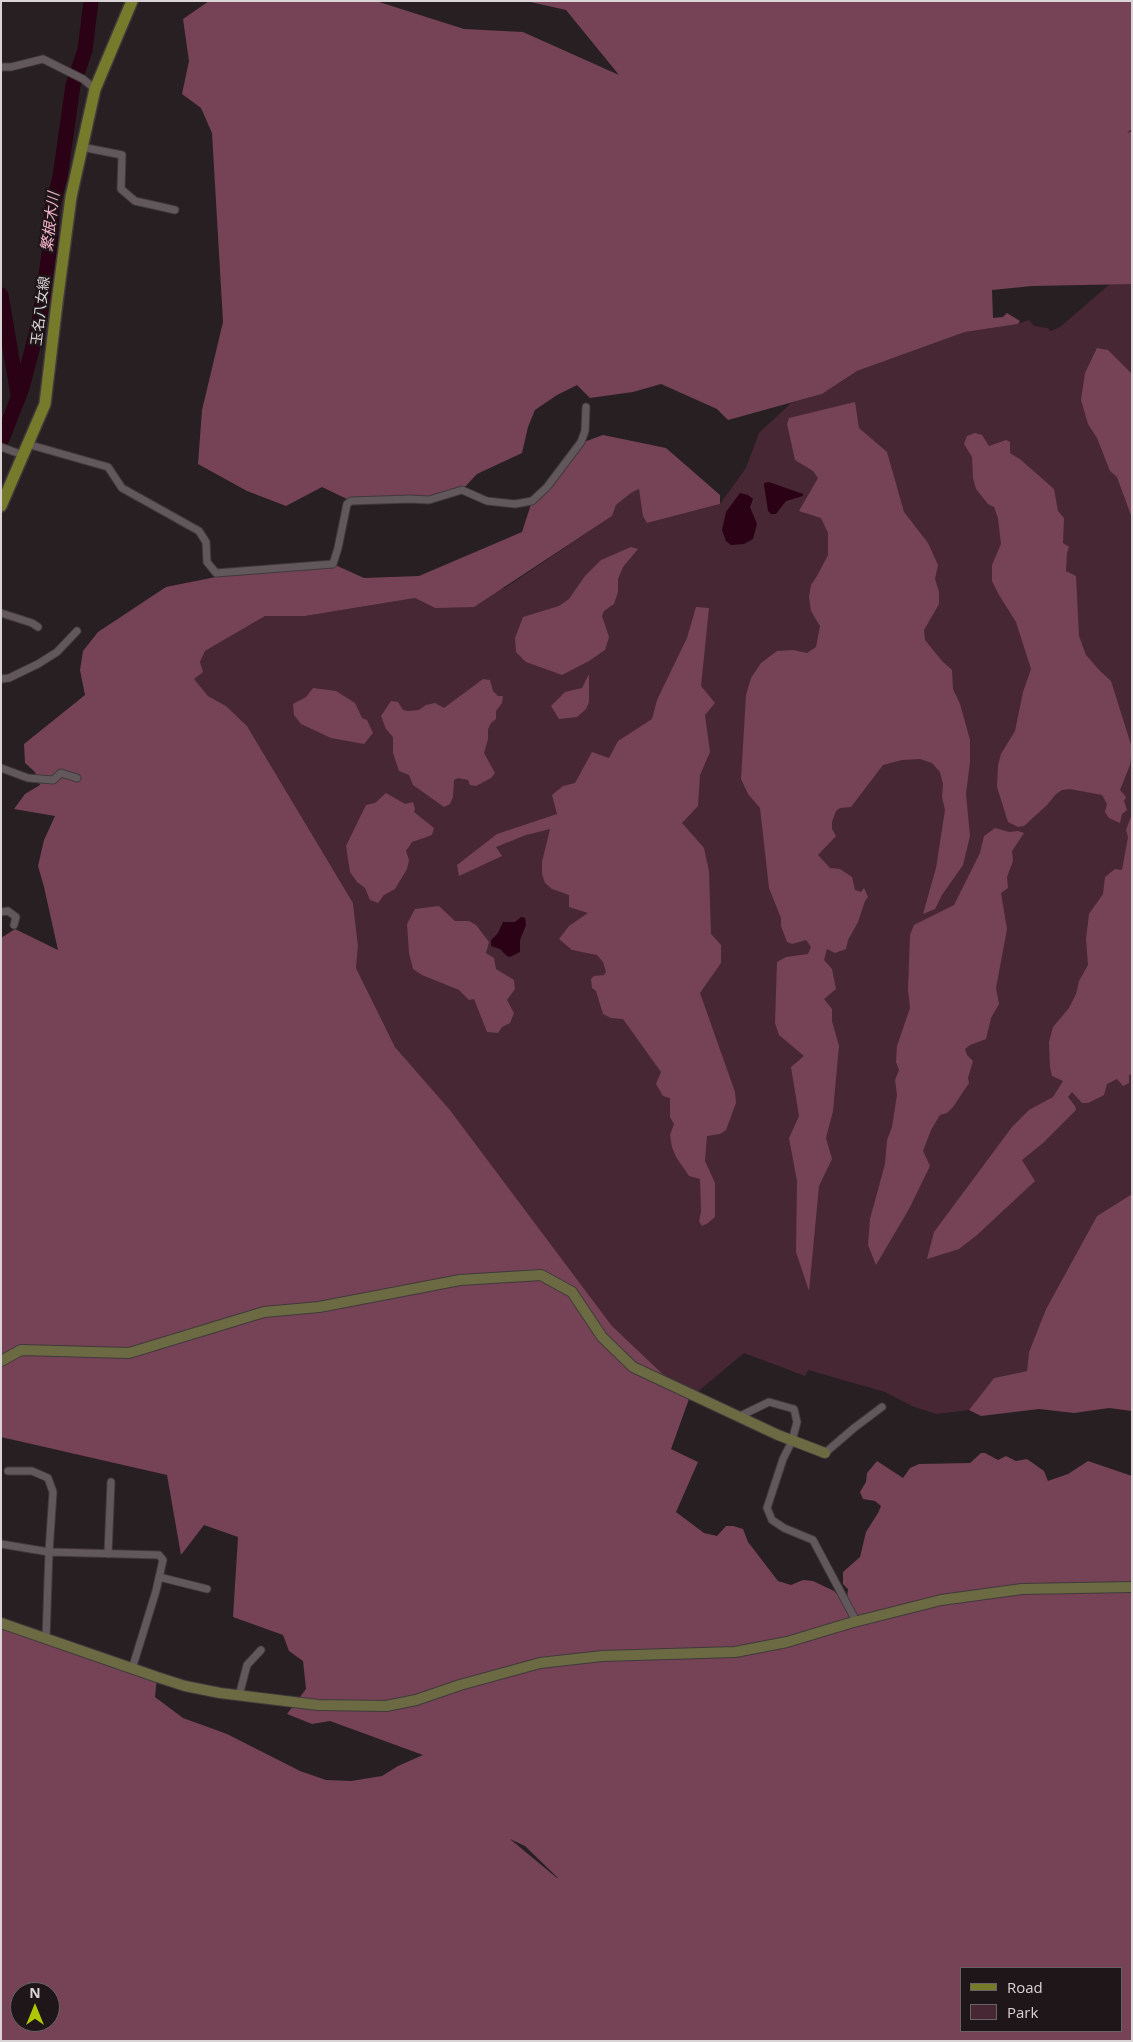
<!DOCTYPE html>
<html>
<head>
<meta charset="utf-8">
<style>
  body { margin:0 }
  #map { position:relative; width:1133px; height:2042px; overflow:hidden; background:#281f22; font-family:"Open Sans",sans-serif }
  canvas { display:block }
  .frame { position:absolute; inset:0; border:2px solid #dad4d6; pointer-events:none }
  .legend { position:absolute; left:960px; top:1967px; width:162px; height:65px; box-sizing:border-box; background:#1e1619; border:1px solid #696265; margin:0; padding:6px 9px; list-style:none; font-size:15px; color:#dad4d6 }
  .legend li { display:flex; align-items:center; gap:10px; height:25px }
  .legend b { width:25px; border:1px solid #696265 }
  .north { position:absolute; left:10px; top:1982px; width:50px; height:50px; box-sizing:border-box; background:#1e1619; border:1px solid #696265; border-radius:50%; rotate:0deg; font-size:14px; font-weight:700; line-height:20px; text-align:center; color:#dad4d6 }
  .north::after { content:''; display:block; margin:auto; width:18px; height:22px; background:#afc506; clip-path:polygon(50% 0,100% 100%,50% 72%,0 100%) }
</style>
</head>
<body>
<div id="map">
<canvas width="1133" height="2042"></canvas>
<div class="frame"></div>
<ul class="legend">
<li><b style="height:6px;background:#757b2a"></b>Road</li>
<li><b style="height:14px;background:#482734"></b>Park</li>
</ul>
<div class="north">N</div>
</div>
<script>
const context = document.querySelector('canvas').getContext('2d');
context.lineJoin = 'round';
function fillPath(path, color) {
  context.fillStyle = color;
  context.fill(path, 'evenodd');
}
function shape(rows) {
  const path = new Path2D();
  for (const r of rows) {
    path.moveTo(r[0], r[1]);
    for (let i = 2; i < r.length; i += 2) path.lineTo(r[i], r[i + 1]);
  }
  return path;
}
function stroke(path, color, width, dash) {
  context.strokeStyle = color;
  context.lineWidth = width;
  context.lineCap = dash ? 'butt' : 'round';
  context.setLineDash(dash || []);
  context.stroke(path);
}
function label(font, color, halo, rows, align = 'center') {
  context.font = font + ' "Open Sans","Noto Sans JP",sans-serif';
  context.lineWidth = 4.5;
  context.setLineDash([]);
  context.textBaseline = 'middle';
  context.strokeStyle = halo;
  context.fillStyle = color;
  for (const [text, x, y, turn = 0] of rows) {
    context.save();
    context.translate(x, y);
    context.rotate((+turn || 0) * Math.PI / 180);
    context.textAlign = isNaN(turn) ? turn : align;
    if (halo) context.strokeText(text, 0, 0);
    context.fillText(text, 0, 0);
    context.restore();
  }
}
const green = shape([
  [1110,284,1132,284,1132,1194,1097,1216,1046,1309,1029,1352,1027,1371,994,1378,969,1410,936,1414,912,1406,885,1392,808,1370,805,1376,744,1353,689,1399,612,1326,450,1110,395,1047,356,968,358,946,353,903,247,726,226,706,208,696,193,679,202,672,200,662,205,651,265,616,305,616,415,598,435,608,505,588,612,516,616,505,631,493,640,489,647,523,720,504,746,468,759,433,791,403,822,394,857,371,965,332,1018,324,1029,320,1034,326,1047,328,1051,331,1060,327]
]);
const forest = shape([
  [209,1,376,1,464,29,523,32,619,75,566,10,526,1,1132,1,1132,129,1127,133,1132,131,1132,284,1032,286,992,290,993,318,1003,317,1007,313,1020,321,1018,324,965,332,857,371,822,394,728,420,717,409,661,384,633,392,590,398,577,385,557,395,535,410,528,427,522,453,477,474,462,490,429,500,351,501,322,487,286,506,247,491,198,464,202,410,223,322,212,133,201,108,182,94,189,61,183,19],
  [1097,348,1108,350,1132,374,1132,518,1117,477,1110,471,1097,438,1088,424,1081,400,1085,373],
  [855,402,859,428,887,452,904,512,928,543,938,565,935,579,939,592,939,604,924,630,925,640,942,661,952,670,953,689,960,704,970,740,970,762,966,794,970,836,963,865,942,895,935,909,923,914,936,868,945,810,942,797,943,784,940,772,932,763,920,759,902,760,883,765,851,807,840,808,836,811,832,822,832,829,836,836,818,855,830,868,840,869,852,877,855,890,861,892,864,888,868,897,865,901,858,922,848,940,846,949,835,953,827,949,824,960,832,969,836,989,824,999,832,1009,832,1021,839,1046,833,1111,826,1138,832,1159,819,1186,809,1291,796,1252,797,1181,789,1138,799,1116,791,1067,804,1056,779,1035,775,1023,777,962,786,957,808,954,811,947,806,940,792,944,787,942,781,926,781,918,769,888,760,808,748,794,741,779,746,695,751,678,761,663,777,651,793,650,807,653,816,647,820,626,811,611,809,597,811,585,817,576,828,555,828,533,821,518,799,511,818,478,813,471,795,460,787,424,789,418],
  [975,433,982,435,989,446,1006,440,1010,442,1010,453,1021,460,1054,489,1058,511,1064,518,1063,543,1069,547,1067,553,1066,571,1076,576,1079,636,1086,655,1100,671,1111,681,1132,748,1130,765,1120,790,1126,797,1124,801,1127,810,1122,814,1120,823,1109,818,1105,812,1107,804,1102,795,1070,789,1062,790,1056,794,1047,805,1024,826,1018,827,1008,822,997,787,998,765,1001,754,1015,731,1023,692,1031,669,1016,622,999,595,992,581,992,565,1001,544,998,518,994,507,988,504,976,489,973,478,972,457,964,444,967,436],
  [603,435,666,448,720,495,720,504,647,523,643,516,639,489,631,493,616,505,612,516,474,607,435,608,415,598,305,616,265,616,205,651,200,662,203,672,194,679,208,696,226,706,247,726,353,903,358,946,356,968,395,1047,450,1110,612,1326,689,1399,671,1449,698,1462,676,1512,704,1533,717,1536,726,1526,733,1526,743,1529,748,1542,778,1581,791,1585,803,1580,813,1581,834,1591,844,1601,847,1598,848,1589,843,1584,843,1572,860,1557,866,1532,878,1513,881,1506,875,1501,863,1499,860,1492,866,1482,867,1473,877,1461,903,1478,910,1468,919,1464,970,1463,981,1453,985,1453,998,1460,1006,1456,1016,1461,1027,1459,1044,1471,1048,1481,1068,1474,1088,1461,1132,1476,1132,2041,1,2041,1,1624,157,1677,155,1697,183,1718,227,1734,300,1771,326,1780,351,1781,382,1776,398,1766,423,1755,330,1721,312,1724,287,1714,306,1689,303,1661,289,1651,283,1635,233,1617,238,1537,204,1525,181,1555,167,1475,1,1437,1,938,15,929,58,950,44,887,38,866,44,840,55,816,14,809,25,794,40,785,35,772,25,763,24,744,85,695,80,670,83,651,98,632,166,587,246,571,333,564,364,578,419,576,522,532,532,501,584,442],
  [510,1839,525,1846,558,1878,557,1878],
  [962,1968,1122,1968,1122,2031,962,2031],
  [20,1992,50,1992,50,2022,20,2022],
  [631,547,638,549,623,567,618,579,618,592,614,604,604,611,602,616,609,637,605,650,589,661,562,675,526,662,516,652,515,638,523,617,559,606,569,599,585,576,601,560],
  [696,607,709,608,701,686,715,703,705,715,710,752,700,775,698,806,682,823,704,848,709,871,711,934,721,945,721,963,700,993,735,1092,736,1103,726,1130,720,1134,707,1136,705,1161,715,1183,715,1217,708,1223,702,1226,699,1221,701,1212,700,1179,689,1176,676,1157,672,1147,670,1135,674,1124,670,1117,670,1098,663,1096,656,1084,661,1072,623,1019,611,1018,603,1014,596,991,592,988,591,979,594,976,604,975,606,972,603,962,597,955,572,950,559,939,569,926,588,913,569,907,569,895,552,889,545,883,542,874,542,862,550,829,526,835,496,847,502,856,459,876,457,865,497,834,557,814,552,795,563,786,575,783,592,752,609,758,618,741,652,719,657,700,687,638],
  [589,674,589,702,586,709,577,717,559,719,551,706,565,692,582,688],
  [483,679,490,680,493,691,498,696,503,696,502,703,496,711,496,719,491,723,488,729,488,739,484,753,495,773,491,778,476,786,470,785,468,780,458,778,454,780,453,797,450,804,444,807,413,785,409,775,399,771,393,753,393,737,386,729,381,716,391,701,398,702,403,710,408,711,419,710,426,705,435,703,444,708],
  [313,688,336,691,355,703,362,718,367,720,373,733,364,744,331,738,301,724,294,715,293,704,306,697],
  [386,793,405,804,413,802,415,809,414,812,434,828,432,835,412,842,406,851,409,860,407,869,395,889,384,895,378,903,370,900,365,888,357,882,350,872,346,846,366,805,375,803],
  [1132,814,1132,1074,1129,1075,1129,1083,1123,1086,1117,1079,1107,1084,1104,1095,1088,1103,1082,1103,1072,1092,1068,1097,1075,1106,1076,1110,1043,1143,1022,1160,1035,1181,977,1235,959,1249,927,1259,934,1232,1012,1127,1029,1110,1053,1097,1063,1081,1052,1076,1050,1067,1049,1042,1053,1027,1069,1008,1076,994,1079,981,1088,965,1086,939,1089,914,1103,894,1105,877,1115,869,1122,870,1128,837,1126,830],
  [995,828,1009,832,1018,831,1024,833,1012,851,1013,861,1007,877,1008,888,1001,893,1007,929,996,988,999,1004,991,1018,986,1039,970,1045,965,1049,967,1055,973,1061,968,1078,969,1083,953,1107,947,1113,940,1115,931,1130,923,1151,930,1166,909,1209,876,1265,868,1245,870,1219,885,1164,887,1140,892,1127,897,1095,895,1080,899,1070,896,1062,897,1046,910,1008,908,990,910,935,914,925,954,905,980,853,984,836],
  [439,906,455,921,469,921,476,925,489,942,486,953,494,958,496,969,514,980,515,989,507,1000,514,1013,510,1023,502,1027,498,1033,487,1032,474,999,469,1000,459,990,422,975,413,969,409,953,407,924,415,909],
  [1132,1194,1132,1411,1109,1408,1074,1413,1039,1409,981,1416,969,1410,994,1378,1027,1371,1029,1352,1046,1309,1097,1216]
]);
const water = shape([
  [769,482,803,494,803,496,786,501,776,514,771,514,768,511,764,485,764,483],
  [740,493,748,495,753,499,750,507,757,524,753,539,744,544,731,545,726,541,722,530,726,512],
  [521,917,525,918,526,925,520,940,520,952,510,957,507,956,500,949,491,946,491,940,498,933,503,922,515,922]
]);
const river = shape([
  [1,295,18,395],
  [2,439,22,388,39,323,50,247,52,208,60,177,73,85,85,50,91,1]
]);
const street = shape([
  [1,67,11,67,43,59,83,79,95,89],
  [82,147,122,155,121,189,135,201,175,210],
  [27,444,108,467,122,488,199,531,206,542,207,562,216,573,333,564,338,548,347,504,351,501,410,499,429,500,462,490,487,501,515,504,532,501,547,487,581,442,585,431,586,407],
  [1,447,23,455],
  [1,613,32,623,38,627],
  [1,679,9,678,38,664,57,652,77,631],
  [1,768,28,778,53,780,61,773,77,778],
  [1,912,8,911,16,917,14,925],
  [738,1417,769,1402,794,1409,797,1422,792,1441,783,1459,767,1508,772,1520,784,1528,813,1540,856,1621],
  [825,1453,854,1428,882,1407],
  [1,1544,49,1552,53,1492,48,1478,32,1471,8,1471],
  [108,1554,111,1482],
  [159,1577,207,1589],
  [46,1639,49,1552,159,1555,163,1560,156,1591,132,1669],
  [239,1696,247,1665,261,1650]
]);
const secondary = shape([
  [1,1361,21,1350,129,1353,264,1312,319,1307,460,1280,541,1275,572,1292,602,1337,633,1367,778,1435,825,1453],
  [1,1623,157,1677,185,1686,220,1693,318,1705,386,1706,416,1700,460,1685,540,1663,602,1656,735,1652,787,1642,850,1623,941,1600,1022,1589,1132,1587]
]);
const primary = shape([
  [1,506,45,404,57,303,71,197,95,89,132,1]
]);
const streetNames = [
  ["玉名八女線",41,311,-83]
];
const waterNames = [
  ["繁根木川",51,222,-83]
];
fillPath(green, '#482734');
fillPath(forest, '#754355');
fillPath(water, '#2b0115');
stroke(river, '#2b0115', 15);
stroke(street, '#403a3c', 9);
stroke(secondary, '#403a3c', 12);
stroke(primary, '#403a3c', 14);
stroke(street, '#62585b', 7);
stroke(secondary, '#6c6a43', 10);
stroke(primary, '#757b2a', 11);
label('14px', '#dad4d6', '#1e1619', streetNames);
label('italic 15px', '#f8b5cc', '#1e1619', waterNames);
</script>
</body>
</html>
